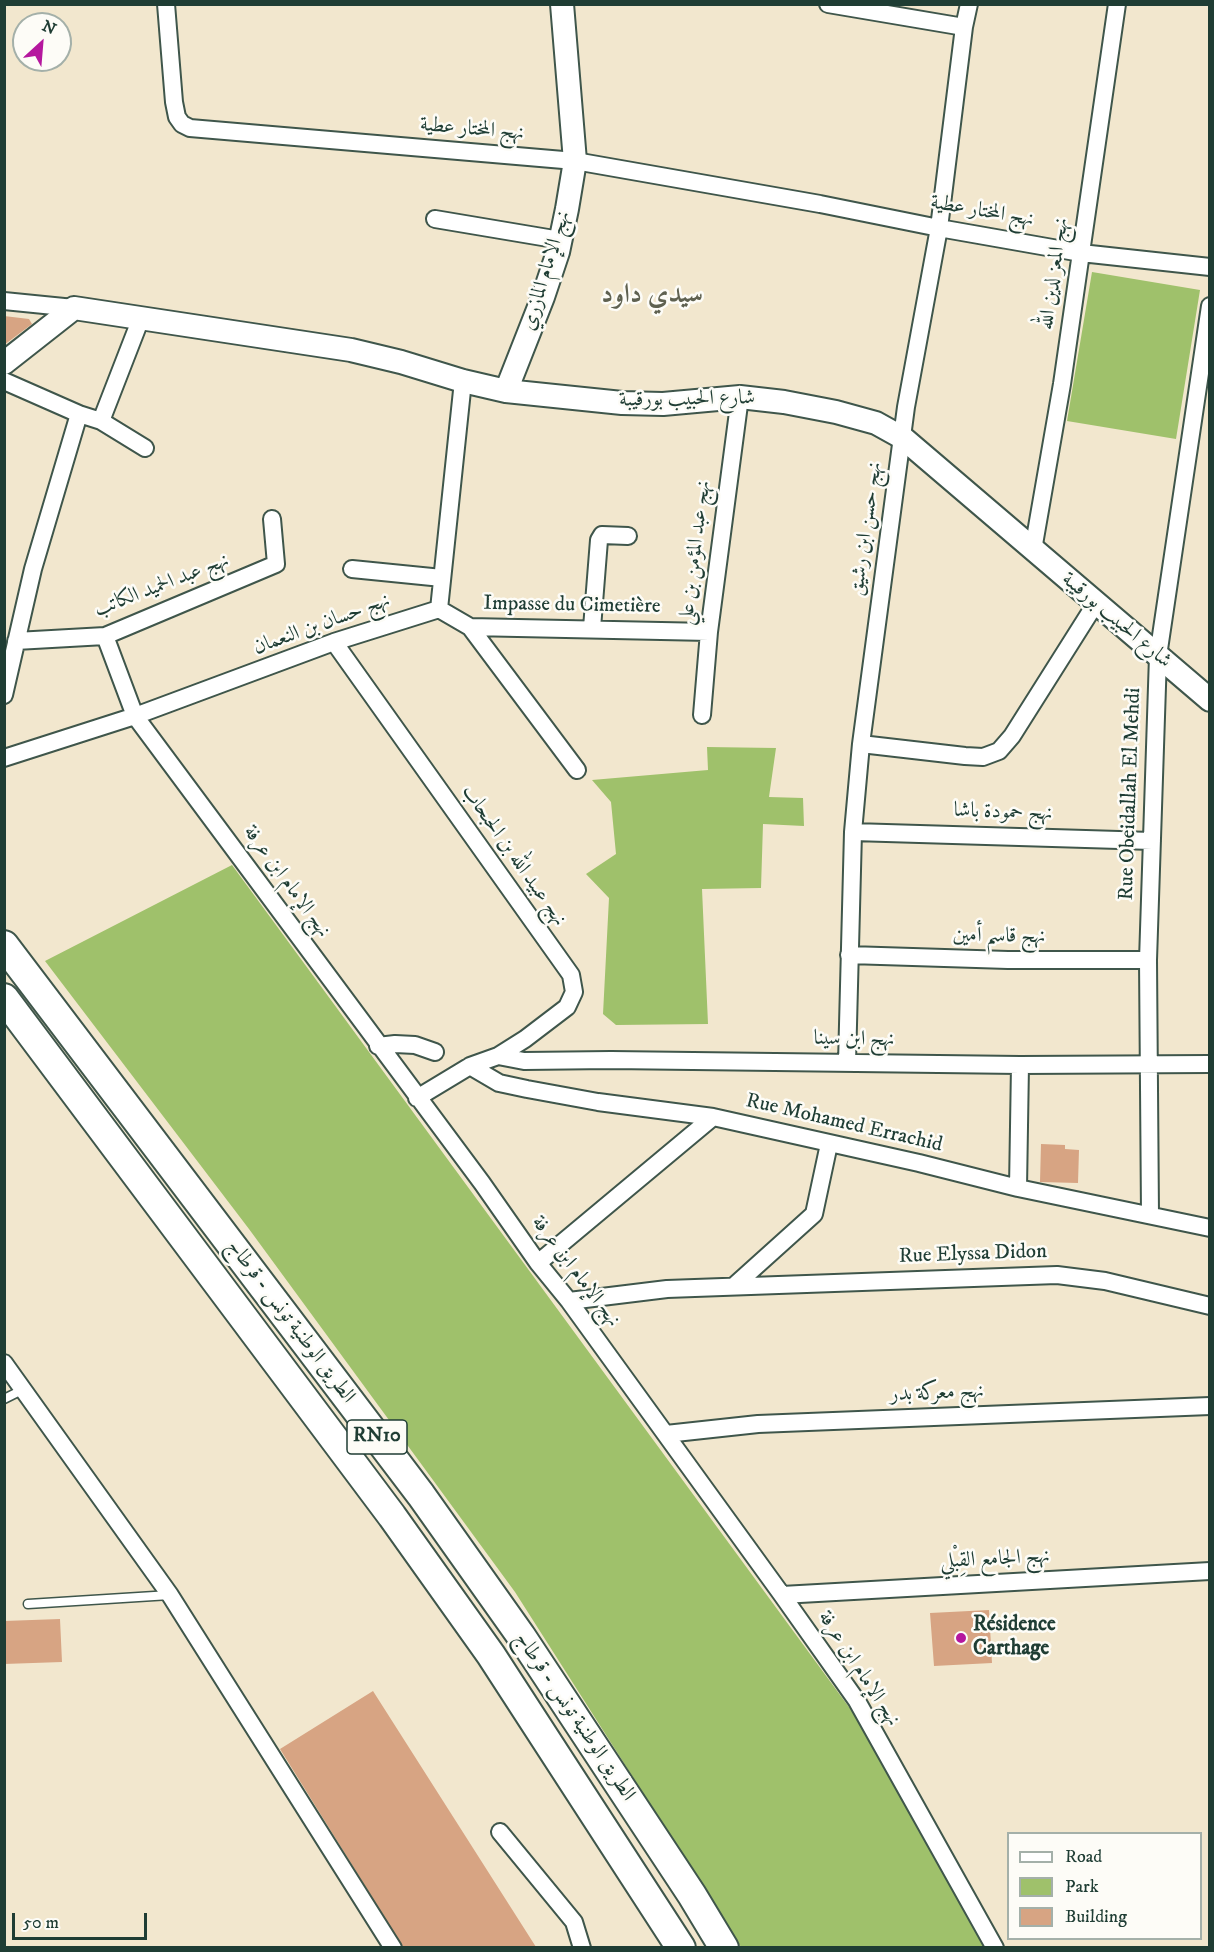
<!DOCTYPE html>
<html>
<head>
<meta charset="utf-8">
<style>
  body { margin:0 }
  #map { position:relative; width:1214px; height:1952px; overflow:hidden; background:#f2e7ce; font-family:"IM FELL DW Pica",serif }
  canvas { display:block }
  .frame { position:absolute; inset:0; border:6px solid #1f3d34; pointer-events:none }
  .legend { position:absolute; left:1007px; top:1832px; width:195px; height:108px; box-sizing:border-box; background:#fdfcf7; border:2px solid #a4b0a9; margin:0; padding:8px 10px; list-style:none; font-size:18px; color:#1f3d34 }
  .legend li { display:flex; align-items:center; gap:12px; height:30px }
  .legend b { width:30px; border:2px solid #a4b0a9 }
  .north { position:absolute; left:12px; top:12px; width:60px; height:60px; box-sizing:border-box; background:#fdfcf7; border:2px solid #a4b0a9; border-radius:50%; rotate:26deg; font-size:16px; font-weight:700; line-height:24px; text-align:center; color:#1f3d34 }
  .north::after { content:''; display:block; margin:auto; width:21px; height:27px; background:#b5179e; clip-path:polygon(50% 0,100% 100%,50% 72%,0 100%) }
  .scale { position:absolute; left:12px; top:1913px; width:135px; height:27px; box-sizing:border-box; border:3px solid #1f3d34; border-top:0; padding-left:8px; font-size:18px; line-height:21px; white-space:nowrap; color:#1f3d34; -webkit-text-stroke:4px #fdfcf7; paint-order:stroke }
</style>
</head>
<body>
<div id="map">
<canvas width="1214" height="1952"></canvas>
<div class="frame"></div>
<ul class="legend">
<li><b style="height:8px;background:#fff"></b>Road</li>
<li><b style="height:16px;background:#9fc16b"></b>Park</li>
<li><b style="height:16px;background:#d7a483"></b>Building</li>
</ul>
<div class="north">N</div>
<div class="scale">50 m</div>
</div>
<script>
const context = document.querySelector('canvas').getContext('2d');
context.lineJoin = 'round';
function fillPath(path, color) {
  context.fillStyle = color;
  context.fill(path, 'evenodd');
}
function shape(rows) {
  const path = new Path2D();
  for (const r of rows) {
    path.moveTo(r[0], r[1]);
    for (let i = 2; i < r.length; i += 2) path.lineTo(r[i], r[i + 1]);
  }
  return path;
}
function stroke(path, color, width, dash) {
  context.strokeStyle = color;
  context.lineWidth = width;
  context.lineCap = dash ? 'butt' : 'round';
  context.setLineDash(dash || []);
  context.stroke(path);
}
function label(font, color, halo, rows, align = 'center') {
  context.font = font + ' "IM FELL DW Pica",Amiri,serif';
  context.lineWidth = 5;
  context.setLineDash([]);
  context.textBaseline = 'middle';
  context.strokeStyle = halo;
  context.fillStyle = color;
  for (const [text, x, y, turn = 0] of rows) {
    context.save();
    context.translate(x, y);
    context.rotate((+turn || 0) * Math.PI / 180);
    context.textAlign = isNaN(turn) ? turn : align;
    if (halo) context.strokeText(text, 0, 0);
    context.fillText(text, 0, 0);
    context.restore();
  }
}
const green = shape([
  [1092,272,1200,290,1176,439,1067,421],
  [707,747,776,748,769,797,803,798,804,826,763,824,761,888,702,889,708,1024,616,1025,603,1014,609,898,586,874,616,854,611,802,592,780,708,770],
  [232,865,854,1714,992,1947,741,1947,515,1592,249,1229,45,961]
]);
const building = shape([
  [4,316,29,319,32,324,4,345],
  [1041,1144,1065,1145,1065,1149,1079,1150,1078,1183,1040,1182],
  [989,1610,992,1663,934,1666,930,1613],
  [60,1619,62,1662,4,1664,4,1621],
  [373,1691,536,1947,403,1947,280,1749]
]);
const lane = shape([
  [4,1399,24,1389],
  [28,1604,170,1595]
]);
const street = shape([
  [166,4,174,102,177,117,182,124,190,128,575,161,820,204,939,228,1081,253,1210,267],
  [828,4,964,27],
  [435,219,560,240],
  [4,301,74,308],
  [4,381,79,414],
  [101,421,145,448],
  [1033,550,1062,384,1117,4],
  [352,569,442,578],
  [439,609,470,627,577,770],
  [470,627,709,632],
  [592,628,599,540,602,535,628,536],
  [105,636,135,716,482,1183,538,1263,569,1301,782,1595,857,1701,995,1948],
  [16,641,105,636,276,564,272,519],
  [334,642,571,975,574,992,567,1007,525,1039,498,1056,470,1066,417,1098],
  [4,695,33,569,79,414,101,421,141,318],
  [702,715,709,632,740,397],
  [861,744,965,756,983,757,999,751,1012,736,1096,603],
  [4,758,135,716,334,642,439,609,463,381],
  [853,832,1152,841],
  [849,955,1008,960,1148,960],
  [378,1046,395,1044,415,1045,435,1052],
  [498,1056,524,1061,611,1060,1020,1065,1210,1064],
  [847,1063,853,832,861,744,906,407,939,228,964,27,969,4],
  [470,1066,499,1083,527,1089,598,1102,713,1117,919,1163,1018,1188,1210,1228],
  [1018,1188,1020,1065],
  [1150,1215,1148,960,1158,656,1210,306],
  [538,1263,713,1117],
  [734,1286,814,1214,829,1144],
  [569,1301,667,1289,1057,1275,1105,1281,1210,1306],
  [4,1363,170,1595,393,1948],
  [666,1434,758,1424,1210,1406],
  [782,1595,1210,1571],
  [500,1832,574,1922,582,1948]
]);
const secondary = shape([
  [4,363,74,308,351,350,401,362,463,381,506,391,622,403,663,404,740,397,784,402,836,412,876,423,903,438,1210,700],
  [506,391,543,297,558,252,567,209,575,161,562,4]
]);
const highway = shape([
  [4,945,421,1495,521,1636,692,1895,724,1948],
  [4,998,392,1516,491,1655,681,1948]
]);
const markers = [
  [961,1638,6,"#b5179e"]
];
const shields = [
  [377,1437,60]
];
const shieldNames = [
  ["RN10",377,1437]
];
const streetNames = [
  ["نهج المختار عطية",472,130,5],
  ["نهج المختار عطية",982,212,10],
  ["نهج الإمام المازري",547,271,-73],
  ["نهج المعز لدين الله",1055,274,-82],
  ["شارع الحبيب بورقيبة",687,400,-1],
  ["نهج حسن ابن رشيق",867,529,-82],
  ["نهج عبد المؤمن بن علي",696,553,-83],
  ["نهج عبد الحميد الكاتب",162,586,-21],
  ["Impasse du Cimetière",572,606,1],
  ["شارع الحبيب بورقيبة",1116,621,40],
  ["نهج حسان بن النعمان",322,625,-20],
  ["Rue Obeidallah El Mehdi",1131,794,-88],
  ["نهج حمودة باشا",1003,813,2],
  ["نهج عبيد الله بن الحبحاب",513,856,55],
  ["نهج الإمام ابن عرفة",286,882,54],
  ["نهج قاسم أمين",999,937,1],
  ["نهج ابن سينا",854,1040,1],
  ["Rue Mohamed Errachid",844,1124,13],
  ["Rue Elyssa Didon",973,1255,-2],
  ["نهج الإمام ابن عرفة",575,1272,53],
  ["الطريق الوطنية تونس - قرطاج",290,1322,53],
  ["نهج معركة بدر",937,1394,-2],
  ["نهج الجامع القِبْلي",995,1560,-3],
  ["نهج الإمام ابن عرفة",858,1669,57],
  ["الطريق الوطنية تونس - قرطاج",574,1717,56]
];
const poiNames = [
  ["Résidence",973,1626],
  ["Carthage",973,1650]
];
const districtNames = [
  ["سيدي داود",652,296]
];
fillPath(green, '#9fc16b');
fillPath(building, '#d7a483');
stroke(lane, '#3f564b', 11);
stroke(street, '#3f564b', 20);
stroke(secondary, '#3f564b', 26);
stroke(highway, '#3f564b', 32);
stroke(lane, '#fff', 8);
stroke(street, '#fff', 16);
stroke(secondary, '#fff', 22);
stroke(highway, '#fff', 28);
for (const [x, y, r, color] of markers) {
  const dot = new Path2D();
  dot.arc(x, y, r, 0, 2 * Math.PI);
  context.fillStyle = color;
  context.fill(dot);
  stroke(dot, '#fdfcf7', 2);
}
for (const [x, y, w] of shields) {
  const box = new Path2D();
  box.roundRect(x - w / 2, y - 17, w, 34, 4.5);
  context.fillStyle = '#fdfcf7';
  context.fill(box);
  stroke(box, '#1f3d34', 1.5);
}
label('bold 20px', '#1f3d34', null, shieldNames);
label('21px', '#1f3d34', '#fdfcf7', streetNames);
label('bold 21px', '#1f3d34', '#fdfcf7', poiNames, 'left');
label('bold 27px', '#5f6150', '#fdfcf7', districtNames);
</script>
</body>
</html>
